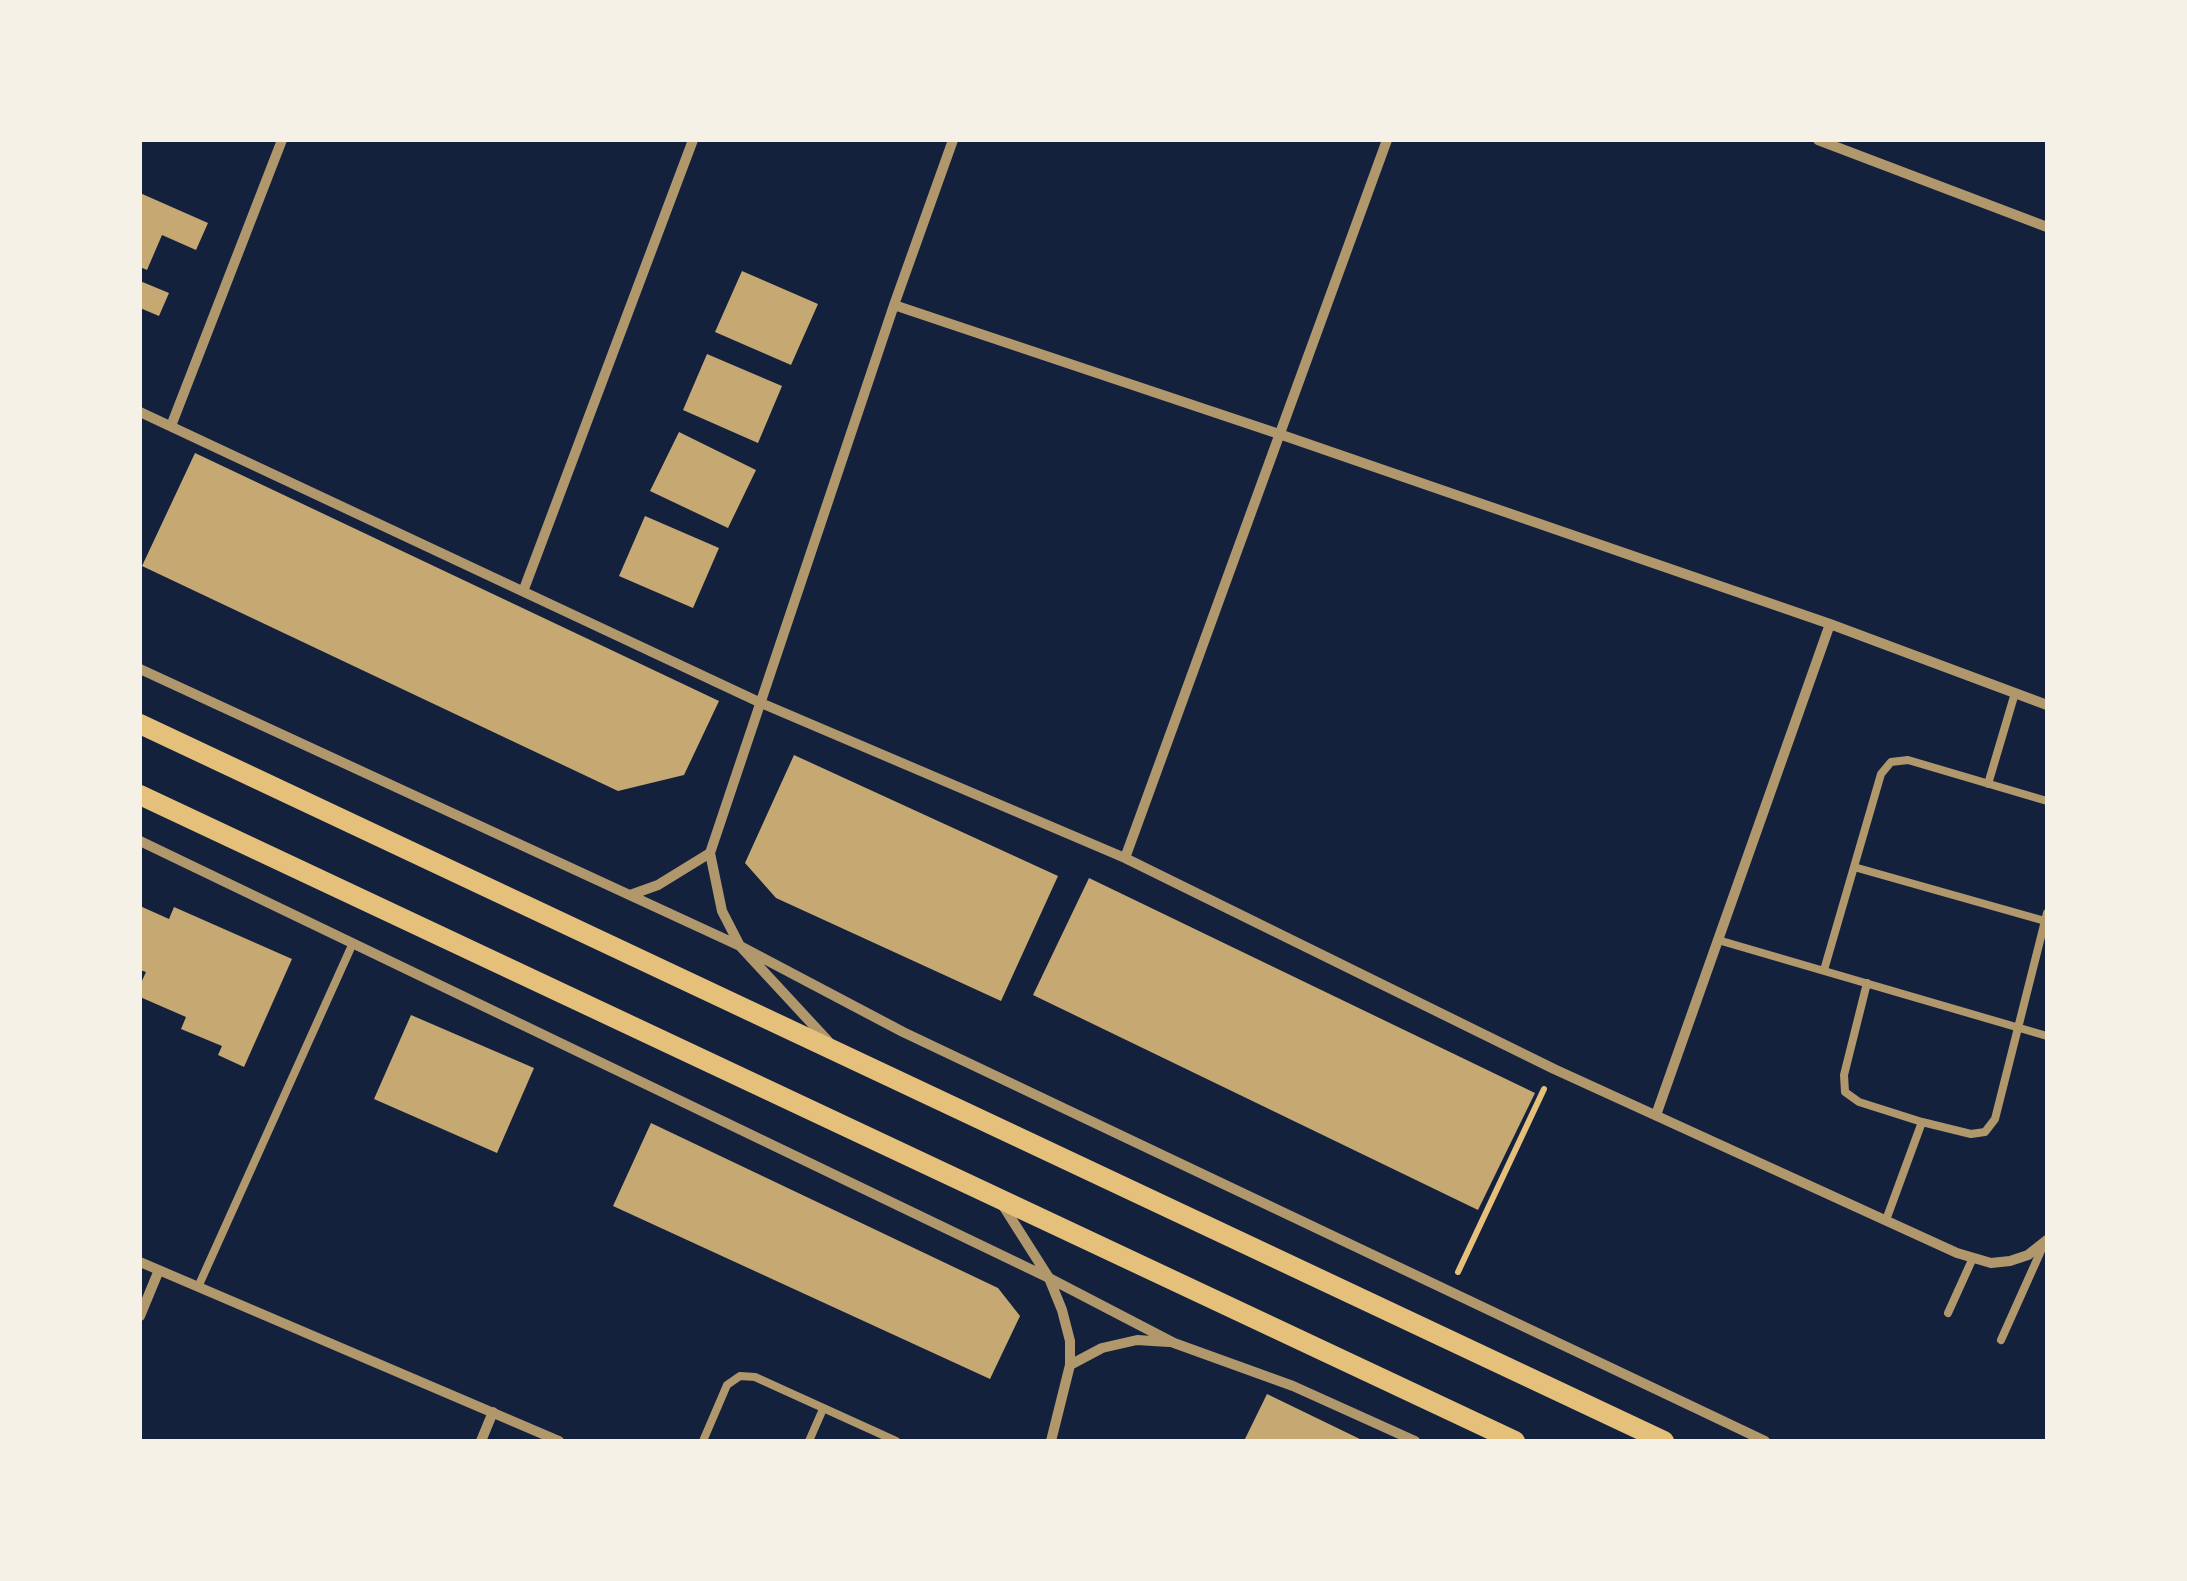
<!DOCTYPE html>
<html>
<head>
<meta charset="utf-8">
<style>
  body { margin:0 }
  #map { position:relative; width:2187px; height:1581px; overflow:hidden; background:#14213d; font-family:"Nunito Sans",sans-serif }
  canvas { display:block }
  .frame { position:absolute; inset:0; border:142px solid #f6f1e7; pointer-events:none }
</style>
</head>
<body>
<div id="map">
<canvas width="2187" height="1581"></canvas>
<div class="frame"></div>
</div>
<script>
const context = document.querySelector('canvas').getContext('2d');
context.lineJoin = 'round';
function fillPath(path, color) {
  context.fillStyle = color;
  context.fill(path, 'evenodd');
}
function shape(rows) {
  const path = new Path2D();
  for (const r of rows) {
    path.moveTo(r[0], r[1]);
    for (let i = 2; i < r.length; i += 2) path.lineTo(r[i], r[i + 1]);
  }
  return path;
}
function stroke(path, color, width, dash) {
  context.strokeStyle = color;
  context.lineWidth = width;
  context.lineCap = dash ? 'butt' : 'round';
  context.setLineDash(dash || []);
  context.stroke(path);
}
const building = shape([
  [140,193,208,223,196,250,162,235,147,270,140,267],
  [742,271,818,304,791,365,715,332],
  [140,281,169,293,159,316,140,308],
  [707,354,782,386,758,443,683,410],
  [679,432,756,470,728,528,650,491],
  [195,453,719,701,684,775,618,791,142,566],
  [645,516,719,548,693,608,619,576],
  [794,755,1058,876,1001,1001,776,898,745,863],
  [1089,878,1535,1093,1478,1210,1033,995],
  [140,906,169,919,174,907,292,959,244,1067,218,1055,222,1046,181,1029,186,1017,140,997,140,985,146,972,140,970],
  [411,1015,534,1068,497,1153,374,1099],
  [651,1123,998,1288,1020,1316,990,1379,613,1206],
  [1267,1394,1364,1441,1244,1441]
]);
const path = shape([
  [1458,1272,1544,1089]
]);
const service = shape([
  [1988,784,2015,693],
  [1854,867,2045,921],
  [1718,940,2047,1036],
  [1824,970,1881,774,1891,762,1908,760,2047,801],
  [1867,983,1844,1075,1845,1092,1859,1102,1922,1122,1886,1220],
  [1922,1122,1971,1134,1985,1132,1995,1119,2047,913],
  [198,1287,353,943],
  [1948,1313,1972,1260],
  [2001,1340,2044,1244],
  [703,1441,727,1385,740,1376,755,1377,896,1441],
  [809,1441,823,1409]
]);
const minor = shape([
  [1818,140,2047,227],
  [894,305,1282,435,1830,624,2047,705],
  [140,412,761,703,1125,858,1554,1069,1957,1253,1991,1263,2010,1261,2028,1255,2047,1240],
  [171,426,282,140],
  [524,589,693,140],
  [140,669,740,946,903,1032,1765,1441],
  [140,841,1049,1278,1174,1343,1293,1386,1415,1441],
  [1125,858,1387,140],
  [630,895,658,885,710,853],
  [828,1041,740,946,722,911,710,853,894,305,953,140],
  [1656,1115,1830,624],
  [1002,1204,1049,1278,1062,1310,1070,1341,1070,1365,1051,1441],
  [140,1262,559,1441],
  [140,1316,159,1270],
  [1070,1365,1102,1348,1137,1340,1169,1342],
  [481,1441,493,1412]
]);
const secondary = shape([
  [140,724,1664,1441],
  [140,795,1515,1441]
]);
fillPath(building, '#c6a872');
stroke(path, '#e5c07b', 6);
stroke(service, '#b1986c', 8);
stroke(minor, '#b1986c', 10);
stroke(secondary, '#e5c07b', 20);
</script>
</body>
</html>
